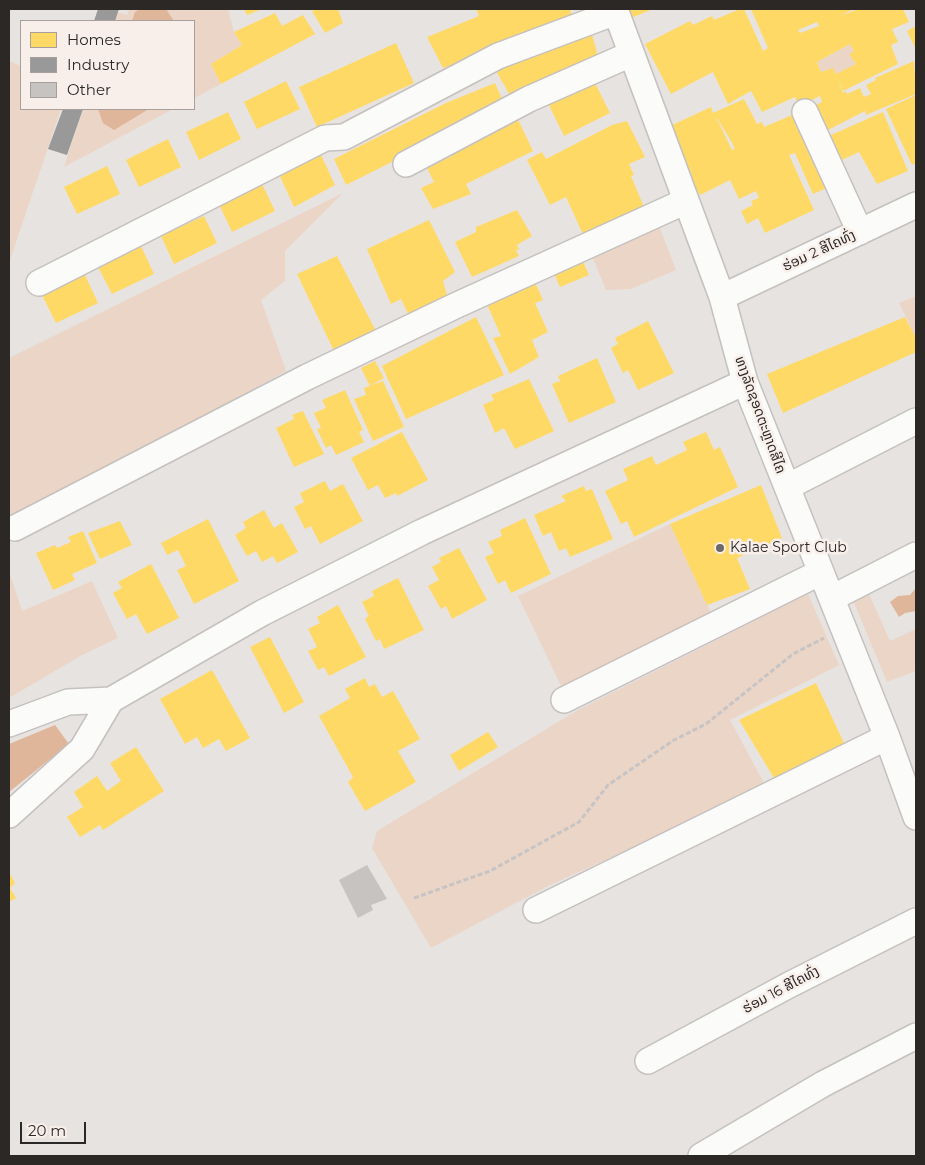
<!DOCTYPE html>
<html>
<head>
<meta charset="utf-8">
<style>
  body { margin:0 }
  #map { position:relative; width:925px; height:1165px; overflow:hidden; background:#e7e3e0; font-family:Montserrat,sans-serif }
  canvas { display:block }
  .frame { position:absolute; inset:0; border:10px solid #2b2826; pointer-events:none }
  .legend { position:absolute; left:20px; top:20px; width:175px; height:90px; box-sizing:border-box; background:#f8efea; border:1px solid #a69f9c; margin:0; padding:6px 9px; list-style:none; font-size:15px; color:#2b2826 }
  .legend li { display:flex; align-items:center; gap:10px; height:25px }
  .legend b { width:25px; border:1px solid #a69f9c }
  .scale { position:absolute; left:20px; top:1122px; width:66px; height:22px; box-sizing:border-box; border:2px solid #2b2826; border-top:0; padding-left:6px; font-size:15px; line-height:18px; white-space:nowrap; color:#2b2826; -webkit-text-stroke:4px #f8efea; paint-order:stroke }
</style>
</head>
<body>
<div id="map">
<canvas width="925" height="1165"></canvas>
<div class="frame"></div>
<ul class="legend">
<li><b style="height:14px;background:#ffd966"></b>Homes</li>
<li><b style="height:14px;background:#999"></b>Industry</li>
<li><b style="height:14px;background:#c6c3c0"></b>Other</li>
</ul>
<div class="scale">20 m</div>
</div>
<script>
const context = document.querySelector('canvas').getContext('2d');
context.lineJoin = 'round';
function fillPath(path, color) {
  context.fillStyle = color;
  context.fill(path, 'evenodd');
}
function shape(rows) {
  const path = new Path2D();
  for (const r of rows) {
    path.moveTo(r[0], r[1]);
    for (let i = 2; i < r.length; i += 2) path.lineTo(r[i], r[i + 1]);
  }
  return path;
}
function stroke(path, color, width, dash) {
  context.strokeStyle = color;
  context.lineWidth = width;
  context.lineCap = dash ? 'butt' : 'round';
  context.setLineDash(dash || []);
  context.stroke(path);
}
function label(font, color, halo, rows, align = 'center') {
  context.font = font + ' Montserrat,"Noto Sans Lao",sans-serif';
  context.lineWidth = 5;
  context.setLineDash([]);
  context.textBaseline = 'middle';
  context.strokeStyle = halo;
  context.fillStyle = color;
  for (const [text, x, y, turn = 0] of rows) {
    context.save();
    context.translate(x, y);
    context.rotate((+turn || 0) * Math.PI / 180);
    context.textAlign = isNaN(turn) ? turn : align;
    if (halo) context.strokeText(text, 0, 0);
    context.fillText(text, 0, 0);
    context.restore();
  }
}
const green = shape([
  [129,9,228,9,234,32,242,45,211,64,221,84,194,98,194,21,113,21,117,12,127,15],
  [850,44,854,52,850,55,856,64,836,74,833,68,821,72,817,62],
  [9,61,21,66,21,109,61,109,9,263],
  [83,109,173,109,64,167],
  [343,193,285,251,285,281,261,300,286,371,9,522,9,358],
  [658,223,676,270,631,289,606,290,592,256],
  [916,296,916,338,899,303],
  [670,524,715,622,564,692,518,596],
  [9,571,22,611,92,581,118,638,82,655,9,698],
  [808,594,839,665,730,720,766,787,550,885,431,948,372,848,377,831,578,710],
  [869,594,890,641,916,629,916,671,887,682,852,598]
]);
const water = shape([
  [140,9,166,9,174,21,132,21,135,12],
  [98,109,149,109,114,130,103,123],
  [916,588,916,611,905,613,899,617,890,602,898,596,910,595],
  [55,725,69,744,9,792,9,744]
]);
const homes = shape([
  [244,9,262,9,247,15],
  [318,9,338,9,343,23,325,33,312,11],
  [476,9,570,9,574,22,443,68,427,37,479,16],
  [627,9,653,9,631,18],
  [740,9,744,9,763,51,768,48,751,9,854,9,840,16,859,9,903,9,909,22,892,29,898,42,891,45,898,64,843,91,837,77,843,93,846,91,847,94,860,88,864,97,871,94,866,85,876,80,875,78,914,61,916,94,866,115,865,111,826,131,814,106,822,102,820,96,799,106,795,97,762,112,751,91,728,104,713,72,671,94,645,44,690,21,693,25,712,16,714,20],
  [817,22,819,26,800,33,798,30],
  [850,44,854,52,849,54,856,64,836,74,833,68,821,72,817,62],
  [275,13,282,26,303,15,315,34,221,84,211,64,242,45,234,32],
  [916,26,916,50,907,31],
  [591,31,599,60,511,97,496,71,517,56],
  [396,43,414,83,317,127,299,87],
  [591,75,610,113,564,136,544,95],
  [286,81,300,109,257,129,244,102],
  [495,83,505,105,346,185,334,159,446,103],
  [916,95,916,163,912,165,886,109],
  [744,99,757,124,762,122,764,127,797,113,831,186,813,194,795,153,789,155,814,210,765,233,758,218,747,224,741,211,753,205,751,201,759,198,756,191,739,199,730,180,700,195,688,177,692,175,670,126,711,107,713,113],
  [715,115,731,141,735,149,732,150],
  [228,112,241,139,199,160,186,132],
  [883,112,908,171,877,184,859,152,833,164,822,139],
  [515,113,533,151,466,184,471,194,433,209,421,188,434,182,427,168,452,156,447,146],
  [627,121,645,157,629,164,634,175,631,176,646,212,586,241,566,197,550,205,527,160,542,152,546,159,612,125],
  [168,139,181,167,139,187,126,160],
  [321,155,335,185,294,207,279,174],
  [107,166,120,194,77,214,64,187],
  [262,184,275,211,232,232,219,204],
  [517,210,532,236,517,245,519,249,516,250,519,256,472,277,455,242,476,232,476,227],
  [204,216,217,243,174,264,161,236],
  [429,220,455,272,443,281,447,295,409,316,401,299,391,304,367,249],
  [141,246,154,274,112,294,98,267],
  [337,256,377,333,334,351,297,274],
  [581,257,589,275,560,287,552,269],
  [85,275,98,303,56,323,42,295],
  [534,280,543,300,535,303,548,332,532,340,539,357,510,374,493,338,501,336,486,302],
  [476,317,504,375,406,419,382,366],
  [905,317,916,338,916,352,783,413,767,374],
  [648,321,674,373,638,390,628,370,623,373,611,348,618,344,615,338],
  [597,358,616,402,569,423,552,384,560,381,558,376],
  [375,361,384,378,370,386,361,368],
  [529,379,554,431,515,449,504,428,495,433,483,405,494,400,491,395],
  [383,381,404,427,373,441,354,399,366,395,364,388],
  [345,390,363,430,359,432,364,442,336,455,331,445,326,448,317,429,321,428,314,413,326,408,322,400],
  [303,411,324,454,294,467,276,428,294,419,292,415],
  [402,432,428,480,397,496,396,493,385,498,378,485,368,490,351,458],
  [706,432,714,450,720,447,738,487,634,537,627,521,621,524,605,491,628,480,623,469,652,456,656,465,687,450,683,442],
  [325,481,330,491,343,484,363,521,320,544,311,526,305,529,294,507,304,502,300,493],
  [761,485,782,538,737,558,750,589,707,605,670,524],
  [584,486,586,491,592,489,613,539,570,557,566,548,559,551,551,532,543,536,534,515,566,501,561,496],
  [264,510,274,528,282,523,298,552,277,563,273,556,262,562,256,551,247,556,235,535,246,528,243,522],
  [525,518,551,574,511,593,505,580,498,584,485,557,494,553,488,542,502,536,500,530],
  [208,519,239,581,194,604,177,570,186,566,178,550,167,555,161,543],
  [120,521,132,545,100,559,88,533],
  [83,531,97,563,72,574,75,580,53,590,36,553,55,545,57,548,71,542,68,537],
  [459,548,487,600,452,619,446,606,441,609,428,586,439,580,432,567,441,562,439,558],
  [151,564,179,618,147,634,136,614,127,619,113,593,122,588,118,582],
  [398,578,424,630,384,649,380,639,376,641,365,619,369,616,362,602,374,596,372,591],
  [338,605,366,657,329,676,324,667,318,670,308,651,317,647,308,629,320,623,317,617],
  [270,637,304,702,284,713,250,647],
  [212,670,250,738,226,751,219,739,203,748,197,737,185,744,160,699],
  [365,678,369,687,375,684,382,697,393,691,420,739,398,751,416,782,365,811,348,782,353,777,319,716,350,698,345,689],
  [816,683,844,743,774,778,739,720],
  [488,732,498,747,459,771,450,755],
  [136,747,164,791,103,830,100,825,80,837,67,817,83,807,74,792,97,776,107,791,121,781,110,763],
  [9,872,15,883,10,888,16,898,9,902]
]);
const industry = shape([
  [98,9,119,9,115,21,94,21],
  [63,109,83,109,67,155,48,149]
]);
const building = shape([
  [367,865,387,899,371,905,373,910,358,918,339,880]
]);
const path = shape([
  [414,898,490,871,579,822,608,785,674,740,706,724,793,654,824,638]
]);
const minor = shape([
  [615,9,722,297,745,382,887,737,916,817],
  [805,112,860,232],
  [406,164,529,99,631,54],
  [39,283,325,138,344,137,498,56,616,12],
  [722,297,916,205],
  [787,487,916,421],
  [15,528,307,377,457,305,686,201],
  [832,598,916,555],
  [564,700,821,572],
  [9,724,68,702,111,700,262,613,422,532,745,382],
  [9,815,82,749,111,700],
  [536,910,887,737],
  [648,1061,789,985,916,921],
  [701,1156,823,1084,916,1036]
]);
const markers = [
  [720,548,5,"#6d6967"]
];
const streetNames = [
  ["ຮ່ອມ 2 ສີໄຄທົ່ງ",819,251,-25],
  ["ທາງລັດຊອດຕະຫຼາດສີໄຄ",760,415,70],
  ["ຮ່ອມ 16 ສີໄຄທົ່ງ",781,990,-28]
];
const poiNames = [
  ["Kalae Sport Club",730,548]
];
fillPath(green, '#ebd5c6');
fillPath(water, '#dfb699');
fillPath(homes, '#ffd966');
fillPath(industry, '#999');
fillPath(building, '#c6c3c0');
stroke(minor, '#c4c1be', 28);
stroke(path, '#c6c4c4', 3, [5, 2.5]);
stroke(minor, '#fbfbfa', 25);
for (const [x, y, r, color] of markers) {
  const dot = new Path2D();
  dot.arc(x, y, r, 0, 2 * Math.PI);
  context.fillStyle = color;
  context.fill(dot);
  stroke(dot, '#f8efea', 2);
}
label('14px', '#2b2826', '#f8efea', streetNames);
label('14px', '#2b2826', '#f8efea', poiNames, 'left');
</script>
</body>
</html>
